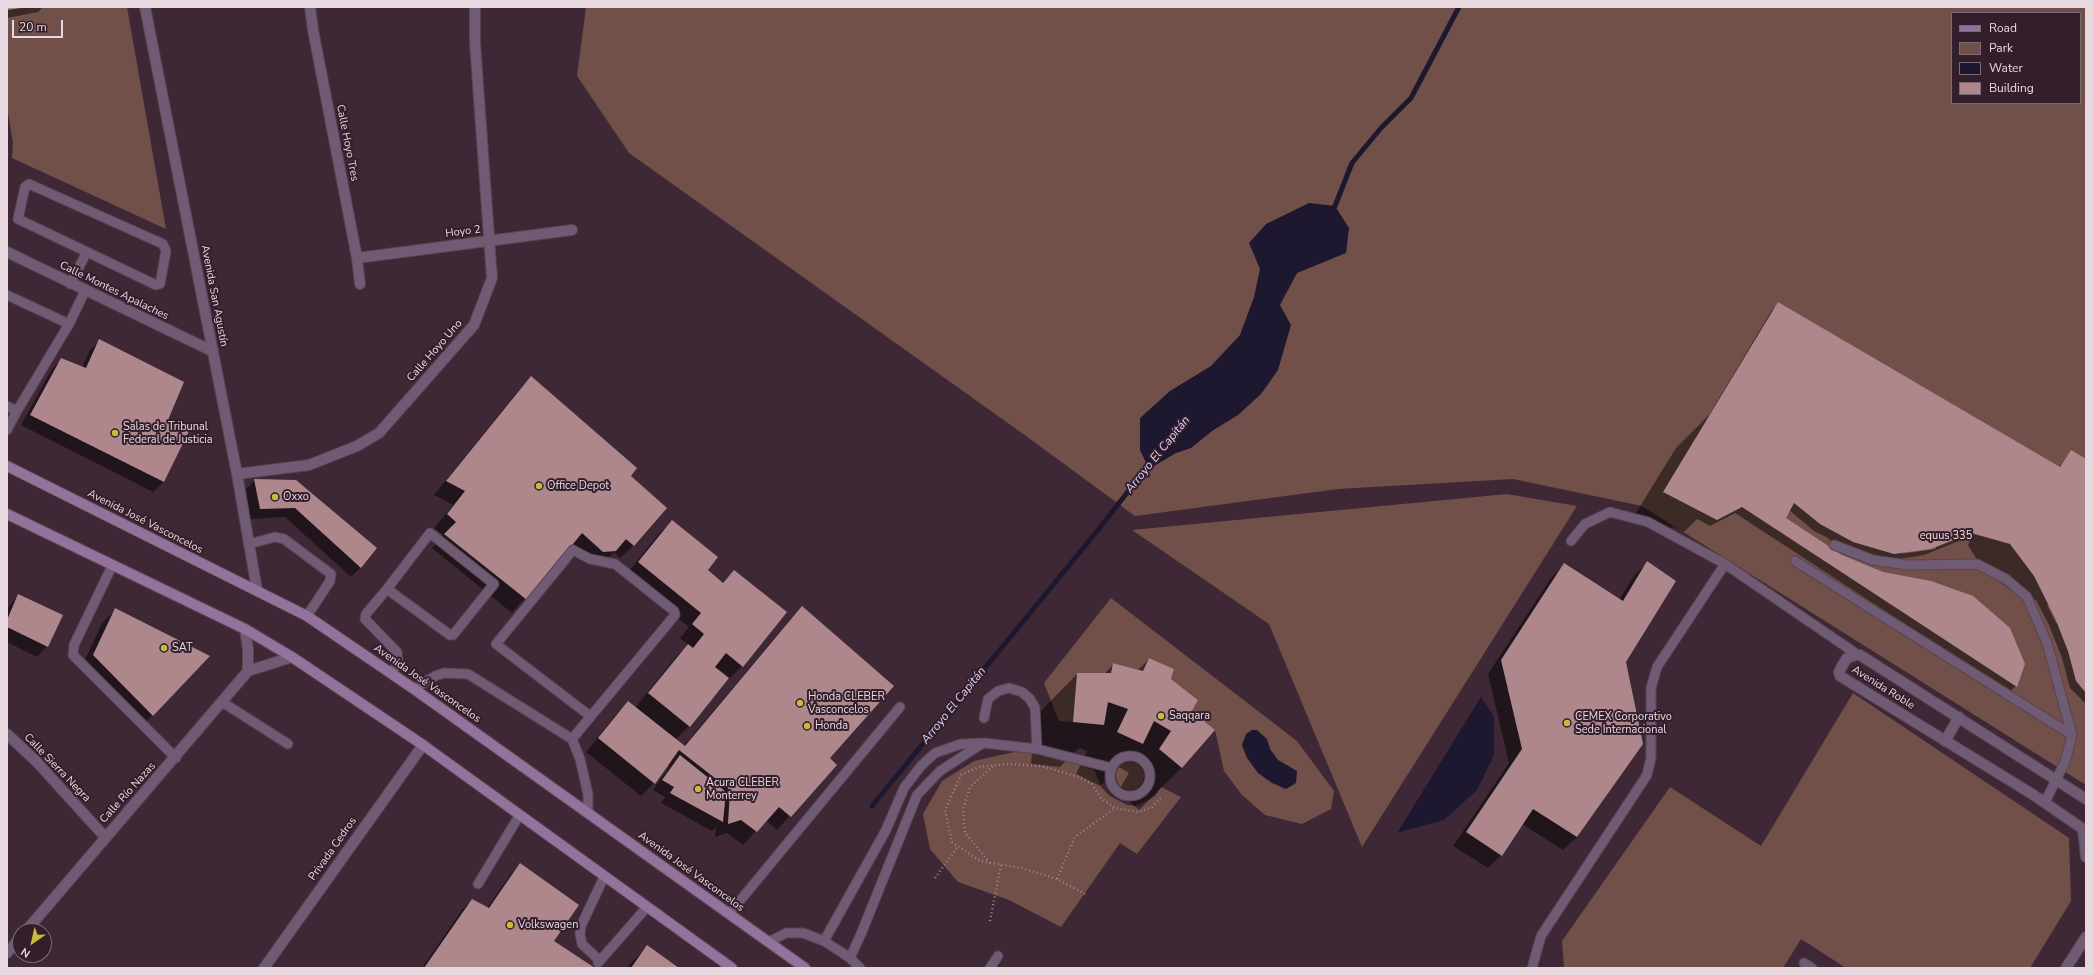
<!DOCTYPE html>
<html>
<head>
<meta charset="utf-8">
<style>
  body { margin:0 }
  #map { position:relative; width:2093px; height:975px; overflow:hidden; background:#3e2835; font-family:"Nunito Sans",sans-serif }
  canvas { display:block }
  .frame { position:absolute; inset:0; border:8px solid #e8d9e1; pointer-events:none }
  .legend { position:absolute; left:1951px; top:12px; width:130px; height:92px; box-sizing:border-box; background:#331e2b; border:1px solid #7b6974; margin:0; padding:5px 7px; list-style:none; font-size:12px; color:#e8d9e1 }
  .legend li { display:flex; align-items:center; gap:8px; height:20px }
  .legend b { width:20px; border:1px solid #7b6974 }
  .north { position:absolute; left:12px; top:923px; width:40px; height:40px; box-sizing:border-box; background:#331e2b; border:1px solid #7b6974; border-radius:50%; rotate:214deg; font-size:11px; font-weight:700; line-height:16px; text-align:center; color:#e8d9e1 }
  .north::after { content:''; display:block; margin:auto; width:14px; height:18px; background:#c6bc3c; clip-path:polygon(50% 0,100% 100%,50% 72%,0 100%) }
  .scale { position:absolute; left:12px; top:20px; width:51px; height:18px; box-sizing:border-box; border:2px solid #e8d9e1; border-top:0; padding-left:5px; font-size:12px; line-height:14px; white-space:nowrap; color:#e8d9e1; -webkit-text-stroke:3px #331e2b; paint-order:stroke }
</style>
</head>
<body>
<div id="map">
<canvas width="2093" height="975"></canvas>
<div class="frame"></div>
<ul class="legend">
<li><b style="height:5px;background:#93729c"></b>Road</li>
<li><b style="height:11px;background:#715049"></b>Park</li>
<li><b style="height:11px;background:#1e1730"></b>Water</li>
<li><b style="height:11px;background:#ae878d"></b>Building</li>
</ul>
<div class="north">N</div>
<div class="scale">20 m</div>
</div>
<script>
const context = document.querySelector('canvas').getContext('2d');
context.lineJoin = 'round';
function fillPath(path, color) {
  context.fillStyle = color;
  context.fill(path, 'evenodd');
}
function shape(rows) {
  const path = new Path2D();
  for (const r of rows) {
    if (r.length === 3) {
      path.moveTo(r[0] + r[2], r[1]);
      path.arc(r[0], r[1], r[2], 0, 2 * Math.PI);
      continue;
    }
    path.moveTo(r[0], r[1]);
    for (let i = 2; i < r.length; i += 2) path.lineTo(r[i], r[i + 1]);
  }
  return path;
}
function stroke(path, color, width, dash) {
  context.strokeStyle = color;
  context.lineWidth = width;
  context.lineCap = dash ? 'butt' : 'round';
  context.setLineDash(dash || []);
  context.stroke(path);
}
function label(font, color, halo, rows, align = 'center') {
  context.font = font + ' "Nunito Sans",sans-serif';
  context.lineWidth = 4;
  context.setLineDash([]);
  context.textBaseline = 'middle';
  context.strokeStyle = halo;
  context.fillStyle = color;
  for (const [text, x, y, turn = 0] of rows) {
    context.save();
    context.translate(x, y);
    context.rotate((+turn || 0) * Math.PI / 180);
    context.textAlign = isNaN(turn) ? turn : align;
    if (halo) context.strokeText(text, 0, 0);
    context.fillText(text, 0, 0);
    context.restore();
  }
}
const green = shape([
  [25,7,127,7,166,229,12,158,13,143,7,107,7,10],
  [586,7,2086,7,2086,785,1642,506,1513,479,1338,489,1135,516,1026,436,629,153,577,76],
  [1952,13,2080,13,2080,103,1952,103],
  [1507,494,1577,506,1362,847,1269,624,1132,530],
  [1111,598,1297,741,1334,791,1331,809,1302,824,1265,815,1242,795,1224,771,1215,730,1192,711,1198,700,1171,679,1174,669,1149,658,1143,671,1114,663,1111,673,1077,674,1073,722,1059,721,1044,683],
  [1853,693,2069,838,2071,901,2030,968,1846,968,1801,939,1783,968,1564,968,1562,941,1670,787,1761,846],
  [1019,751,1070,762,1094,770,1102,788,1110,796,1127,805,1135,806,1146,801,1155,796,1161,787,1181,797,1137,854,1120,843,1061,927,1009,900,958,882,930,849,923,814,942,781,974,761],
  [1130,776,14]
]);
const water = shape([
  [1309,203,1335,206,1349,228,1346,253,1297,273,1280,305,1291,325,1278,370,1261,394,1238,415,1212,431,1191,448,1176,453,1149,469,1140,450,1140,418,1170,391,1211,366,1240,335,1254,297,1260,269,1249,243,1266,224],
  [1481,697,1494,717,1494,755,1477,790,1444,820,1397,833],
  [1252,730,1257,730,1267,739,1270,749,1278,760,1297,771,1296,783,1286,789,1272,783,1258,773,1247,758,1242,745,1246,734]
]);
const shadow = shape([
  [7,7,43,7,38,12,7,18],
  [1779,303,2059,467,2071,452,2086,460,2086,704,2070,688,2062,658,2049,625,2036,600,2013,592,1982,568,1968,545,1970,541,1964,539,1924,555,1887,561,1841,550,1828,538,1814,531,1789,510,1784,518,1842,556,1883,573,2016,686,2009,692,1735,513,1710,526,1697,519,1684,532,1674,527,1659,531,1631,521,1676,448,1709,415,1772,310],
  [1936,547,1936,549,1901,554,1905,552],
  [2047,605,2050,605,2058,622,2056,623],
  [100,340,167,421,188,432,163,482,153,492,21,425,52,369,62,359,82,367,90,350],
  [531,377,629,476,634,545,620,558,614,552,602,564,590,565,570,547,512,613,432,548,443,535,434,528,453,505,434,495,518,391],
  [255,480,296,481,361,567,351,577,285,517,250,519,245,490],
  [672,521,706,570,722,583,734,571,742,666,729,679,728,678,689,726,675,740,683,747,789,621,802,608,829,758,835,765,777,830,766,820,743,845,727,833,715,837,716,827,712,831,661,803,665,797,653,790,670,766,668,764,654,783,641,796,586,752,615,716,628,702,635,708,675,658,688,645,680,638,689,627,625,576,658,535],
  [1647,563,1625,662,1642,744,1577,837,1563,850,1522,824,1502,855,1488,868,1453,846,1509,763,1488,674,1551,578,1564,565,1619,600,1634,576],
  [19,595,47,646,37,657,7,642,7,609],
  [116,609,208,656,139,729,81,669,102,623],
  [1149,659,1170,679,1191,712,1213,730,1181,768,1139,810,1118,792,1129,773,1119,767,1100,786,1076,774,1087,751,1079,748,1060,767,1031,764,1035,717,1077,674,1104,674,1114,664,1138,670],
  [521,864,553,941,593,968,422,968,462,910,472,900,487,908,511,874],
  [647,947,677,968,626,968]
]);
const stream = shape([
  [1331,210,1335,206,1352,163,1381,128,1411,98,1459,7],
  [872,806,1098,530,1151,462]
]);
const building = shape([
  [7,7,21,7,21,8,7,10],
  [1778,302,2060,467,2071,450,2086,459,2086,693,2076,681,2068,651,2055,618,2034,576,2010,544,1971,533,1931,549,1894,554,1853,542,1820,524,1794,503,1786,518,1842,555,1883,572,1931,581,1973,596,2010,628,2025,664,2017,687,1742,507,1717,520,1663,492],
  [99,339,184,382,168,420,189,431,164,482,30,415,61,358,86,368],
  [531,376,637,468,631,476,667,508,634,546,626,539,616,551,603,552,582,533,527,600,444,534,456,522,447,514,465,491,446,481],
  [254,479,296,480,377,548,361,568,295,508,260,509],
  [672,520,718,557,708,570,723,583,734,570,787,612,743,667,726,653,715,667,729,678,690,727,648,693,688,644,693,648,704,634,692,624,701,613,638,562],
  [1647,561,1676,581,1626,662,1643,744,1577,837,1533,809,1502,856,1466,832,1522,749,1501,660,1564,563,1623,601],
  [18,594,63,615,48,647,7,627,7,620],
  [802,606,894,686,830,758,837,765,791,817,779,807,757,832,741,820,728,824,730,790,679,750,655,784,598,738,628,701,685,746],
  [115,608,210,656,153,716,93,655],
  [1149,658,1174,669,1171,679,1198,700,1192,711,1215,730,1182,768,1159,749,1171,731,1154,721,1143,744,1117,732,1128,709,1108,702,1104,725,1073,722,1077,673,1111,673,1113,663,1143,671],
  [680,755,726,792,723,822,670,793,674,787,662,780],
  [520,863,579,905,554,941,595,968,424,968,472,899,489,908],
  [647,945,679,968,631,968]
]);
const path = shape([
  [990,863,965,833,963,810,970,787,993,766],
  [935,878,958,846],
  [1057,879,1075,837,1115,808],
  [1085,894,1057,879,1022,868,980,861,952,842,945,810,961,775,979,767,1008,764,1041,766,1079,777,1092,784,1101,798,1115,808,1138,812,1152,807,1162,797],
  [990,921,1001,865]
]);
const service = shape([
  [29,184,163,244,166,251,160,284,156,285,18,219,25,187,29,184],
  [70,284,87,252],
  [7,295,69,324],
  [7,406,17,411,69,324,85,291],
  [7,430,17,411],
  [430,533,494,584,453,635,450,635,387,589,430,533],
  [1571,541,1585,524,1610,512,1648,522,1725,564,1858,655],
  [249,544,275,537,284,539,331,574,330,581,307,616],
  [1834,545,1873,560,1908,565,1977,564,2006,579,2027,597,2047,643,2072,735,2065,762,2045,802],
  [1795,561,2072,735],
  [112,566,74,645,73,655,176,758],
  [387,589,366,614,365,619,397,652,398,661,392,674],
  [414,689,435,676,444,673,468,674,572,739,580,759,588,794,588,813],
  [222,702,288,744],
  [984,718,988,699,998,691,1009,688,1022,692,1030,699,1035,708,1037,749],
  [572,739,675,615,674,611,615,564,590,559,573,550,496,644,590,716],
  [1130,776,20],
  [478,884,519,816],
  [729,914,900,707],
  [824,941,886,830,904,788,921,766,935,753,961,744,984,743,1037,749,1112,768],
  [769,942,786,933,803,933,824,941,850,958,860,968],
  [850,958,861,934,917,795,940,771,983,743],
  [600,961,582,944,580,934,581,926,604,877],
  [598,963,647,907],
  [1804,963,1812,968],
  [990,968,998,956],
  [1532,968,1541,936,1647,775,1651,758,1651,688,1657,667,1725,564]
]);
const minor = shape([
  [145,7,237,474,257,590],
  [310,7,313,30,357,258,360,284],
  [7,252,212,351],
  [357,258,572,230],
  [237,474,309,465,357,446,379,433,474,325,492,278,475,43,475,7],
  [245,629,248,649,248,671],
  [7,734,36,761,105,837],
  [1945,741,1959,717],
  [2086,799,1860,655,1856,655,1847,658,1842,666,1839,672,1840,676,2032,794,2086,831],
  [26,931,248,671,292,657],
  [7,953,20,938],
  [264,968,423,745]
]);
const tertiary = shape([
  [2083,829,2086,857],
  [2066,968,2086,937]
]);
const secondary = shape([
  [7,466,307,616,414,689,805,968],
  [7,514,245,629,292,657,423,745,732,968]
]);
const markers = [
  [115,433,4,"#c6bc3c"],
  [539,486,4,"#c6bc3c"],
  [275,497,4,"#c6bc3c"],
  [164,648,4,"#c6bc3c"],
  [800,703,4,"#c6bc3c"],
  [1161,716,4,"#c6bc3c"],
  [1567,723,4,"#c6bc3c"],
  [807,726,4,"#c6bc3c"],
  [698,789,4,"#c6bc3c"],
  [510,925,4,"#c6bc3c"]
];
const streetNames = [
  ["Calle Hoyo Tres",347,143,79],
  ["Hoyo 2",463,232,-7],
  ["Calle Montes Apalaches",114,291,26],
  ["Avenida San Agustín",214,296,79],
  ["Calle Hoyo Uno",435,351,-49],
  ["Avenida José Vasconcelos",145,522,27],
  ["Avenida José Vasconcelos",427,684,35],
  ["Avenida Roble",1883,688,32],
  ["Calle Sierra Negra",57,768,46],
  ["Calle Río Nazas",128,793,-48],
  ["Privada Cedros",333,849,-55],
  ["Avenida José Vasconcelos",691,872,36]
];
const poiNames = [
  ["Salas de Tribunal",123,427],
  ["Federal de Justicia",123,440],
  ["Office Depot",547,486],
  ["Oxxo",283,497],
  ["SAT",172,648],
  ["Honda CLEBER",808,697],
  ["Vasconcelos",808,710],
  ["Saqqara",1169,716],
  ["CEMEX Corporativo",1575,717],
  ["Sede Internacional",1575,730],
  ["Honda",815,726],
  ["Acura CLEBER",706,783],
  ["Monterrey",706,796],
  ["Volkswagen",518,925]
];
const parkNames = [
  ["equus 335",1946,536]
];
const waterNames = [
  ["Arroyo El Capitán",1158,455,-51],
  ["Arroyo El Capitán",954,706,-51]
];
fillPath(green, '#715049');
fillPath(water, '#1e1730');
fillPath(shadow, '#0007');
stroke(stream, '#1e1730', 5);
fillPath(building, '#ae878d');
stroke(service, '#594451', 11);
stroke(minor, '#594451', 12);
stroke(tertiary, '#594451', 12);
stroke(secondary, '#594451', 12);
stroke(path, '#998791', 2.5, [1, 3]);
stroke(service, '#705b75', 9);
stroke(minor, '#705b75', 10);
stroke(tertiary, '#705b75', 10);
stroke(secondary, '#93729c', 10);
for (const [x, y, r, color] of markers) {
  const dot = new Path2D();
  dot.arc(x, y, r, 0, 2 * Math.PI);
  context.fillStyle = color;
  context.fill(dot);
  stroke(dot, '#331e2b', 1.5);
}
label('11px', '#e8d9e1', '#331e2b', streetNames);
label('11px', '#e8d9e1', '#331e2b', poiNames, 'left');
label('11px', '#f8dcd7', '#331e2b', parkNames);
label('italic 12px', '#dcd5f7', '#331e2b', waterNames);
</script>
</body>
</html>
